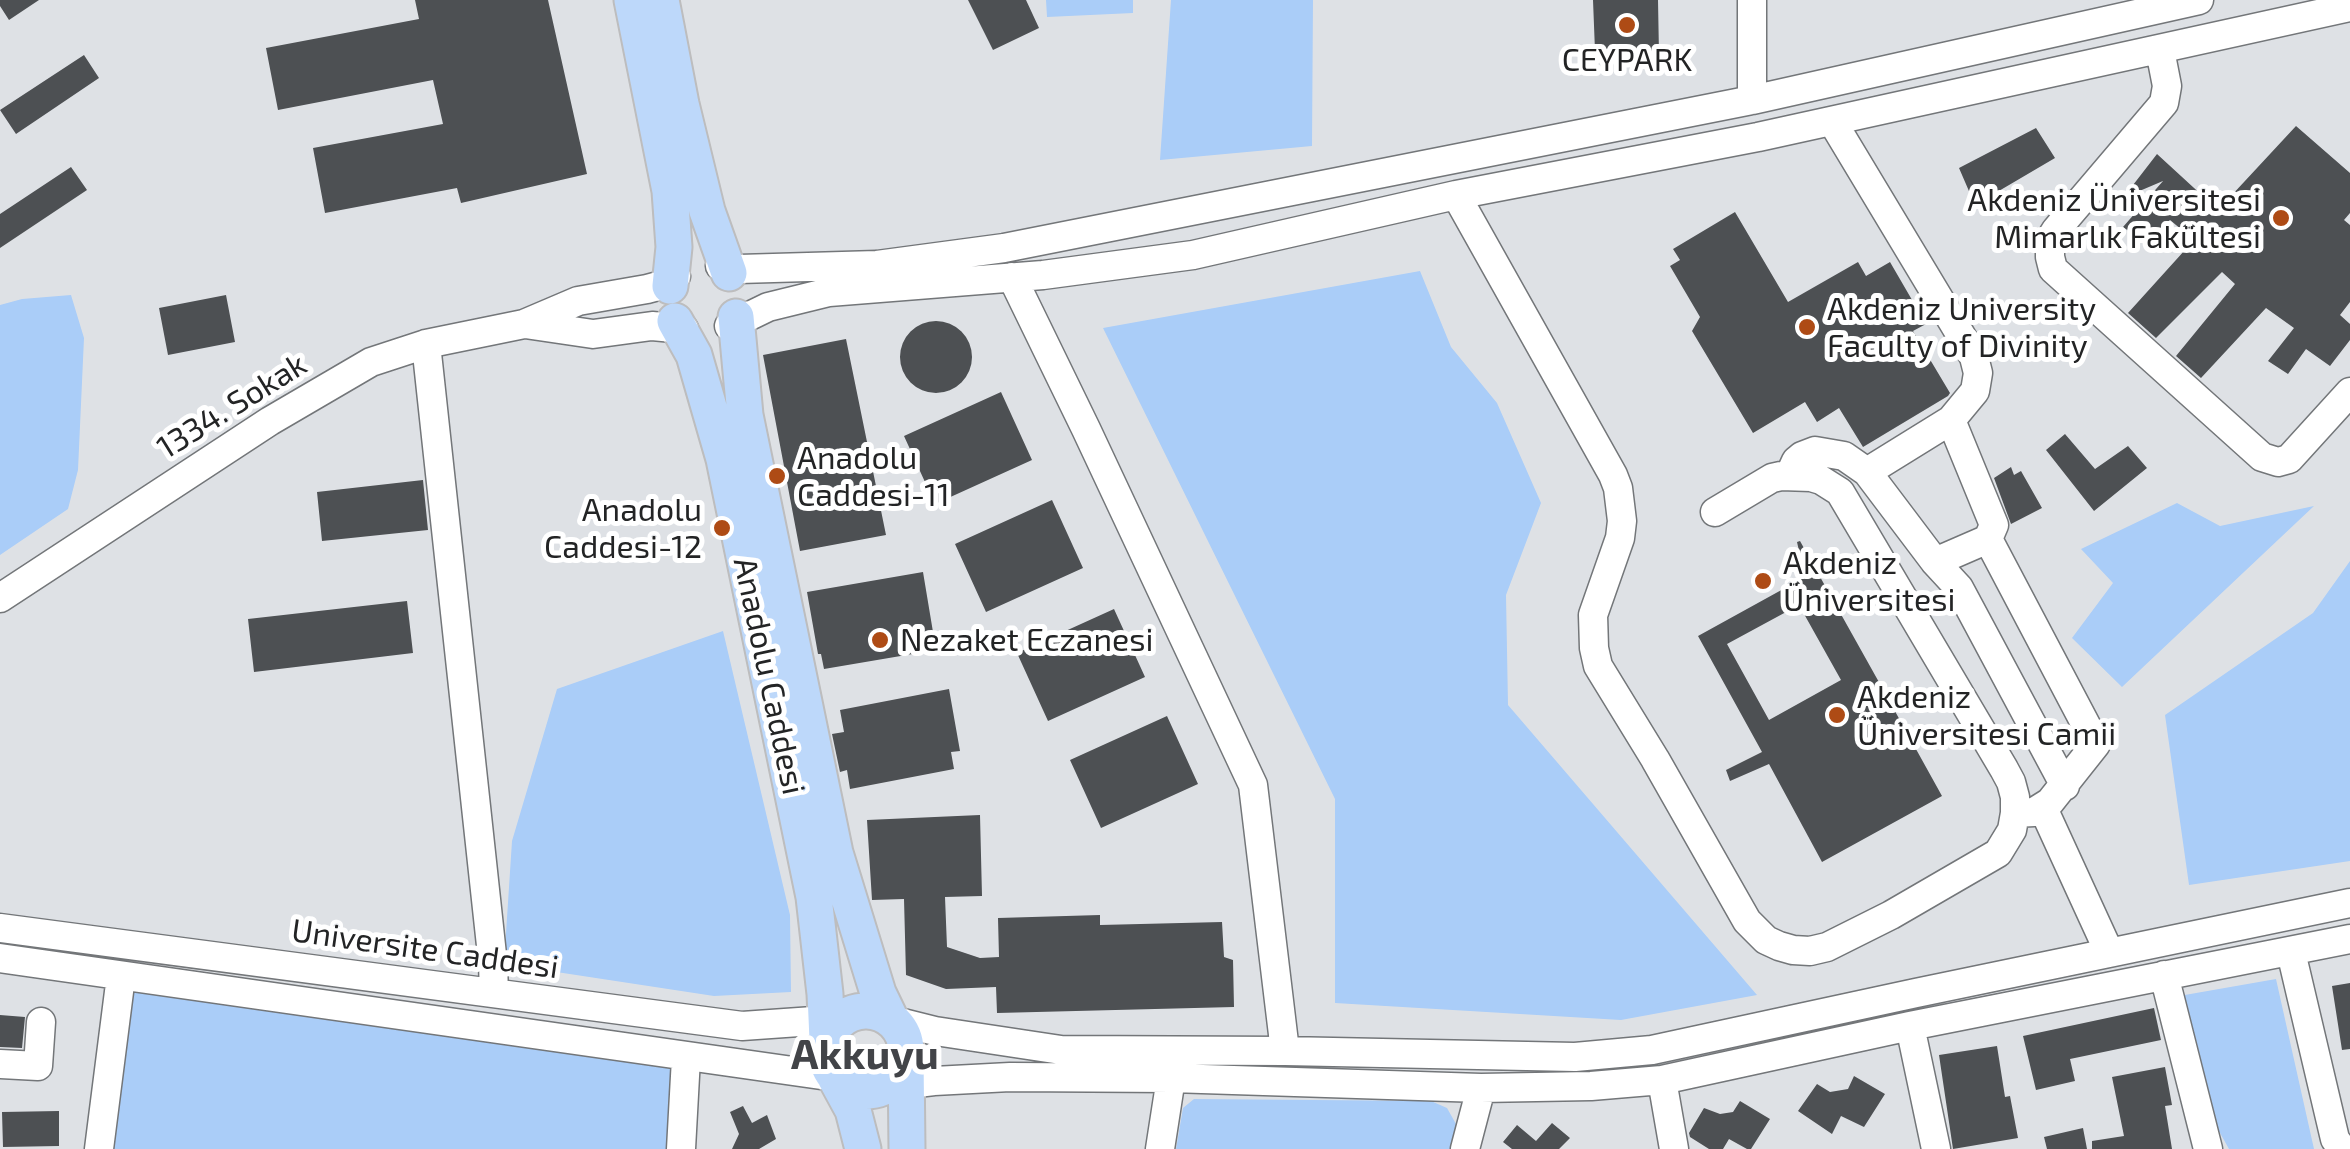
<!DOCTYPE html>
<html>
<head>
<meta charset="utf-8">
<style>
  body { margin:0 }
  canvas { display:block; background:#dee1e5 }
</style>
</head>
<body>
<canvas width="2350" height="1149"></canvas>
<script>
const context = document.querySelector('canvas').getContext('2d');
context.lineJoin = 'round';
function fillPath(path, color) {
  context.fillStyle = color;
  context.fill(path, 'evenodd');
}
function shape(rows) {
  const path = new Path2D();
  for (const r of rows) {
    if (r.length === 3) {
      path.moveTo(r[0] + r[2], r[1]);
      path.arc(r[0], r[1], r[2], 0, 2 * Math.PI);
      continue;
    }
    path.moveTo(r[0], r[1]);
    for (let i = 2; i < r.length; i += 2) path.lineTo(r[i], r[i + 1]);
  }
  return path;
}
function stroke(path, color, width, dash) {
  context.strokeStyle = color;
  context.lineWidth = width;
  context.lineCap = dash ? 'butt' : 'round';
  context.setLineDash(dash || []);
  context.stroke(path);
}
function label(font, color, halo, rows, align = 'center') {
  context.font = font + ' "Exo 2",sans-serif';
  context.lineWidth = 10;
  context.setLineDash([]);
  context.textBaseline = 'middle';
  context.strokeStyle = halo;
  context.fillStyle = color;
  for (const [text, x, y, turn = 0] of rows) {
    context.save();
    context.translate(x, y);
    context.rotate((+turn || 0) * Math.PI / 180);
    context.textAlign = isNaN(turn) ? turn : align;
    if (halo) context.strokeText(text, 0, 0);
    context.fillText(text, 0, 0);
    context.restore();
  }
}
const green = shape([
  [1046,0,1133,0,1133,13,1047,17],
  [1171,0,1313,0,1312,146,1160,160],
  [1420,271,1451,347,1497,403,1541,503,1506,595,1508,705,1757,995,1621,1020,1335,1003,1335,799,1103,328],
  [71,295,84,338,78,470,68,509,0,555,0,305,22,299],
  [2177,503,2220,526,2314,506,2122,687,2072,638,2113,583,2081,549],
  [2350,561,2350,861,2189,885,2165,715,2313,613],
  [723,631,790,915,791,992,714,996,504,964,512,841,557,689],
  [121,976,686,1058,682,1149,99,1149],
  [2276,979,2314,1149,2229,1149,2206,1108,2179,996],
  [1194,1099,1431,1101,1447,1108,1456,1124,1451,1149,1176,1149,1183,1108]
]);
const building = shape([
  [0,0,39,0,9,20,0,6],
  [415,0,548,0,587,174,461,203,457,188,325,213,313,148,443,124,433,80,278,110,266,48,419,19],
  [968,0,1026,0,1039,28,993,50],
  [1593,0,1658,0,1659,55,1595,51],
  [84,55,99,78,16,134,0,110],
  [2296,126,2350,173,2350,213,2344,220,2350,225,2350,302,2340,315,2350,324,2350,340,2330,366,2306,349,2288,374,2268,361,2294,328,2266,308,2201,378,2176,356,2235,284,2222,272,2156,338,2128,313,2194,240,2170,220,2144,242,2123,227,2163,181,2123,198,2157,154,2218,210],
  [2036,128,2055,158,1975,205,1959,168],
  [71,167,87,190,0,248,0,214],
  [1735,212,1788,302,1858,262,1866,276,1890,262,1926,324,1913,331,1950,393,1948,396,1863,447,1839,408,1817,422,1805,402,1753,433,1692,331,1700,317,1670,266,1680,260,1673,249],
  [226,295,235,342,168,355,159,308],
  [936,357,36],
  [846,339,886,535,800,551,763,355],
  [1001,392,1032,460,935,504,904,436],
  [2065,434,2095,469,2128,446,2147,468,2094,511,2046,450],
  [2011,467,2014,475,2021,471,2042,508,2011,524,1994,478],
  [423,480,428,530,322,541,317,492],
  [1052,500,1083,568,986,612,955,544],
  [1800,541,1880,684,1886,689,1886,695,1942,796,1822,862,1769,764,1730,781,1726,770,1762,752,1698,636,1805,577,1797,542],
  [1799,605,1841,680,1769,720,1727,644],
  [923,572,936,650,824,669,821,654,818,654,807,592],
  [407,601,413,653,254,672,248,619],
  [1114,609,1145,677,1048,721,1017,653],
  [949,689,960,751,951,752,954,769,850,789,847,770,840,772,832,734,844,732,840,710],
  [1167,716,1198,784,1101,828,1070,760],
  [980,815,982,896,945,897,947,947,980,958,999,957,998,918,1100,915,1100,925,1222,922,1224,957,1233,960,1234,1007,997,1013,996,987,946,989,906,975,904,899,872,900,867,820],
  [2350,983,2350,1049,2342,1050,2332,986],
  [2154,1008,2161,1040,2070,1059,2075,1081,2036,1090,2023,1036],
  [0,1015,25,1017,22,1048,0,1047],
  [1997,1046,2005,1097,2010,1096,2018,1138,1953,1149,1939,1055],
  [2165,1067,2172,1105,2165,1106,2172,1149,2092,1149,2092,1141,2124,1136,2112,1077],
  [1854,1076,1885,1094,1864,1127,1841,1116,1832,1134,1798,1111,1817,1084,1830,1092,1848,1089],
  [1740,1101,1770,1119,1751,1149,1747,1149,1729,1139,1723,1149,1709,1149,1690,1137,1689,1133,1704,1108,1720,1114,1733,1112],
  [743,1106,752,1123,767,1115,776,1139,759,1149,732,1149,739,1134,730,1112],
  [59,1111,59,1146,3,1147,2,1112],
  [1552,1123,1570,1138,1559,1149,1512,1149,1503,1142,1517,1125,1536,1141],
  [2083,1128,2087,1149,2047,1149,2044,1137]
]);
const minor = shape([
  [2160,50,2167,86,2164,103,2056,230,2051,238,2050,248,2050,257,2053,269,2262,457,2278,462,2289,459,2350,392],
  [1752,100,1752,0],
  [1832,121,1974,357,1978,373,1975,391,1951,420,1867,472],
  [1456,195,1613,475,1618,488,1622,521,1620,538,1593,615,1594,648,1598,666,1655,759,1747,921,1766,940,1779,946,1793,950,1810,951,1827,947,1891,915,1998,853,2012,830,2015,813,2015,797,2011,782,2004,769,1840,492,1821,480,1811,477,1781,476,1772,478,1715,512],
  [720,266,739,269,877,265,1004,248,1752,100,2199,0],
  [1012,277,1086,429,1253,785,1285,1051],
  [525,324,593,334,652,326,684,329],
  [729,326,768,307,829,292,1043,275,1193,255,1456,195,1758,137,2350,7],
  [426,344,493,964,494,993],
  [1951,420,1994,525,1988,539],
  [1790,474,1796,461,1802,456,1815,451,1844,456,1867,472,1935,562,1959,588,2065,786],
  [1935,562,1988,539,2096,744,2050,802,2034,812,2015,813],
  [0,598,270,421,371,362,426,344,524,324,578,301,647,289,662,285,676,276],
  [2043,808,2109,952],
  [0,928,742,1026,842,1019],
  [2291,952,2335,1139,2342,1149],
  [0,958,835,1077],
  [2164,975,2208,1149],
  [891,1020,935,1031,1061,1050,1285,1051,1575,1057,1652,1050,1916,993,2350,903],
  [1910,1026,1936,1149],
  [0,1064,38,1066,41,1022],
  [1662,1080,1674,1149],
  [883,1087,934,1081,1010,1077,1171,1078,1481,1088,1591,1086,1662,1080,1910,1026,2350,939],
  [99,1149,121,976],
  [681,1149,686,1058],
  [1160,1149,1171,1078],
  [1465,1149,1481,1088]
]);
const major = shape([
  [632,0,670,191,674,247,670,286],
  [661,0,681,104,707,211,729,273],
  [736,317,745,415,835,853,878,993,891,1020],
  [675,321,694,355,724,459,814,897,825,994,827,1040],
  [866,1051,40],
  [906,1056,907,1149],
  [835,1077,853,1110,863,1149]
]);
const markers = [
  [1627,25,10,"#ae4b15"],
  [2281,218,10,"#ae4b15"],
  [1807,327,10,"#ae4b15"],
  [777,476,10,"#ae4b15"],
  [722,528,10,"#ae4b15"],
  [1763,581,10,"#ae4b15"],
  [880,640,10,"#ae4b15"],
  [1837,715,10,"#ae4b15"]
];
const poiNames = [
  ["CEYPARK",1627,60,"center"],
  ["Akdeniz Üniversitesi",2261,200,"right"],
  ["Mimarlık Fakültesi",2261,237,"right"],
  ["Akdeniz University",1827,309],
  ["Faculty of Divinity",1827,346],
  ["Anadolu",797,458],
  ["Caddesi-11",797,495],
  ["Anadolu",702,510,"right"],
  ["Caddesi-12",702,547,"right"],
  ["Akdeniz",1783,563],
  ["Üniversitesi",1783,600],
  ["Nezaket Eczanesi",900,640],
  ["Akdeniz",1857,697],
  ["Üniversitesi Camii",1857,734]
];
const streetNames = [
  ["1334. Sokak",232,406,-32],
  ["Anadolu Caddesi",769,676,78],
  ["Universite Caddesi",425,949,8]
];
const districtNames = [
  ["Akkuyu",865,1055]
];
fillPath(green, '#aacdf8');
fillPath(building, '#4d5053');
stroke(minor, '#737679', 31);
stroke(major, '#bdbdbe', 39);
stroke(minor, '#fff', 28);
stroke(major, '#bdd8fa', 35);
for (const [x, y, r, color] of markers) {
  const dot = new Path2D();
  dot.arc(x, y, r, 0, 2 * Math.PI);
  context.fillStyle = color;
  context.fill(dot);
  stroke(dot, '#fff', 4);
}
label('32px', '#232425', '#fff', poiNames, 'left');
label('32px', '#232425', '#fff', streetNames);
label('bold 42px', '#424448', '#fff', districtNames);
</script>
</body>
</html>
